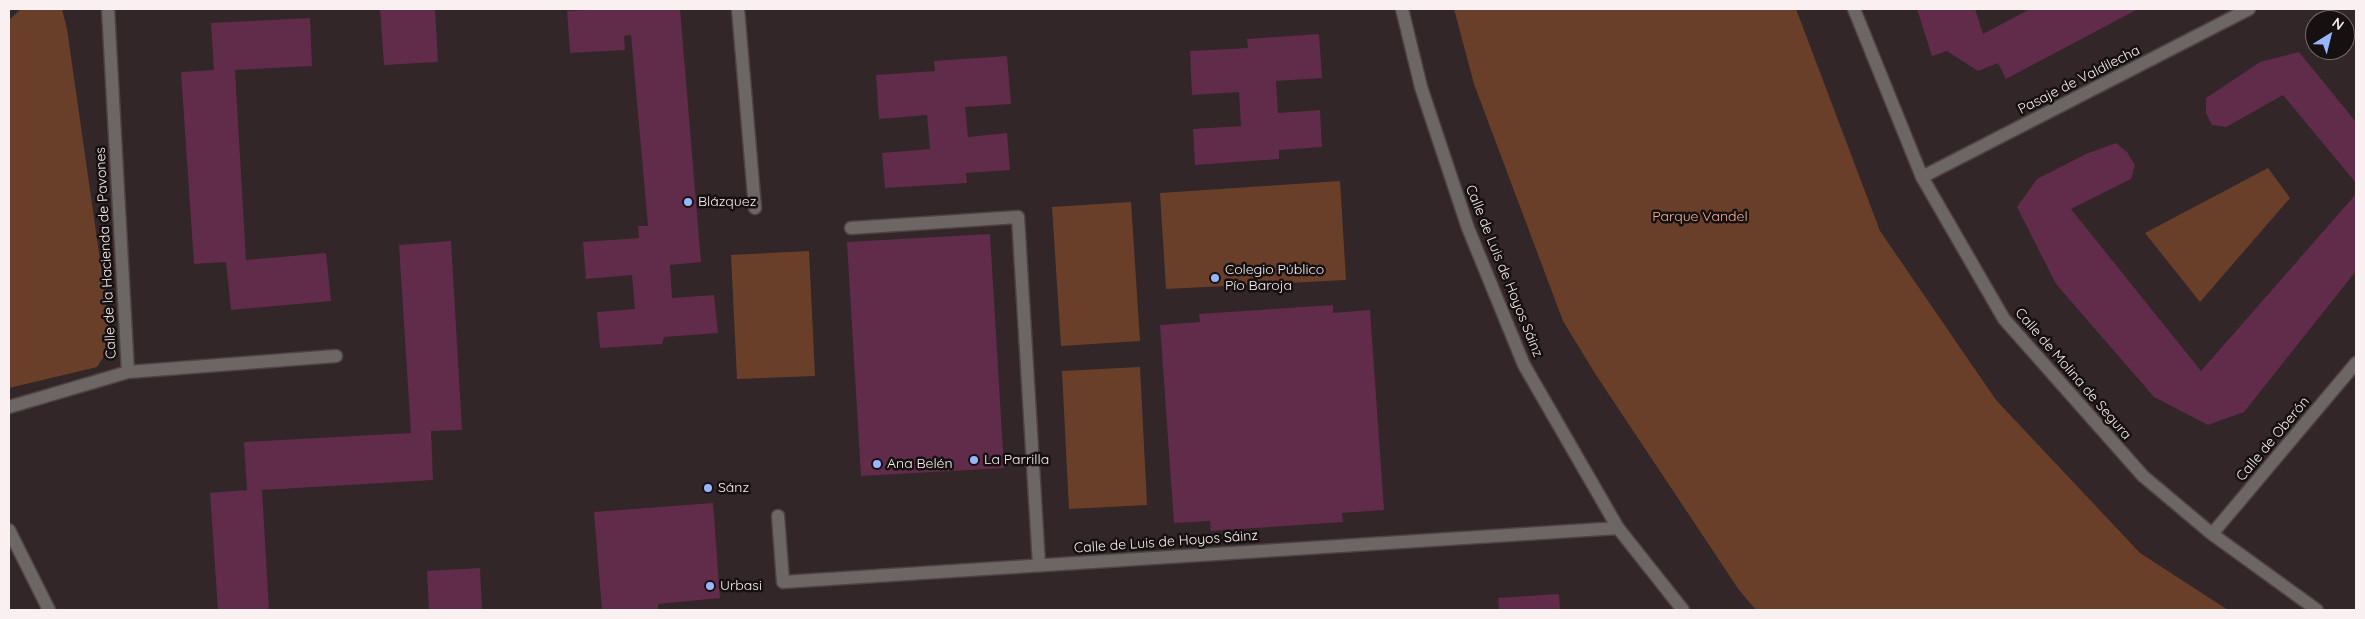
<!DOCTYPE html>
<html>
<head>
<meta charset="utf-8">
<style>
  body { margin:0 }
  #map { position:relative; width:2365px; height:619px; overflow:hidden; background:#322628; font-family:Quicksand,sans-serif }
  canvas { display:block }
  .frame { position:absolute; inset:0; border:10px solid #f8f0f1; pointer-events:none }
  .north { position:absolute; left:2305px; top:10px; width:50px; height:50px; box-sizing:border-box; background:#161011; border:1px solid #706a6b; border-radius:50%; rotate:36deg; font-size:14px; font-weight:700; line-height:20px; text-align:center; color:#f8f0f1 }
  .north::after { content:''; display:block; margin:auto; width:18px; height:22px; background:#97b6fd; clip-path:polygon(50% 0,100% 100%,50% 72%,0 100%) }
</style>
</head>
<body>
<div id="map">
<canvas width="2365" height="619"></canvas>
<div class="frame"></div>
<div class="north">N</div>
</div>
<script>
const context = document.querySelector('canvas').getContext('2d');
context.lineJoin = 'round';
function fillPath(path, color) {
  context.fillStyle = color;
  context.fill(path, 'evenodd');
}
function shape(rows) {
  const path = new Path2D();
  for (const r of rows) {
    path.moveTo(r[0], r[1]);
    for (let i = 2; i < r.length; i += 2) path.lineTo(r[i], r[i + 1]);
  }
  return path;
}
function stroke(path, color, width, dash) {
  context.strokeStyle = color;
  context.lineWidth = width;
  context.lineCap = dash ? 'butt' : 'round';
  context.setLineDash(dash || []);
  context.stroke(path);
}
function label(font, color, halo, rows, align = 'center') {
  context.font = font + ' Quicksand,sans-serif';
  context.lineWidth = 5;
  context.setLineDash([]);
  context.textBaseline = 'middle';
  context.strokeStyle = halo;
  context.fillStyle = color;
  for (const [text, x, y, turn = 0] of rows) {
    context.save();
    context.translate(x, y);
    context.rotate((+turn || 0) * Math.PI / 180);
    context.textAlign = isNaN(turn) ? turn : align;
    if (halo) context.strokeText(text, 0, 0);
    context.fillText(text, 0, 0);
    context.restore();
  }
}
const green = shape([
  [21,9,62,9,67,29,112,344,97,367,9,388,9,20],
  [1454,9,1796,9,1880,231,1996,400,2140,553,2228,610,1756,610,1739,590,1596,375,1563,321,1474,84],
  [2268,168,2290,198,2200,302,2145,233],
  [1340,181,1346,280,1166,289,1160,193],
  [1131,202,1140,341,1061,346,1052,207],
  [809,251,815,376,737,379,731,255],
  [1140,367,1147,505,1069,509,1062,371]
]);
const building = shape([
  [380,9,435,9,438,62,384,65],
  [604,9,680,9,701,262,670,265,672,298,714,295,718,333,664,337,662,344,600,348,597,312,635,309,632,275,586,279,583,242,639,238,638,226,648,226,631,35,624,36,625,50,570,53,567,11],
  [1917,9,1975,9,1983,34,2030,9,2138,9,2006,79,1998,63,1978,71,1947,51,1932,56],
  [310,18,312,66,235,70,246,260,326,253,331,301,231,310,226,262,194,264,181,72,214,70,211,23],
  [1319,34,1322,78,1276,81,1278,113,1320,110,1322,147,1279,150,1279,159,1195,165,1193,129,1241,126,1239,92,1192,95,1190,51,1248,48,1247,39],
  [2299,52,2356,122,2356,183,2283,95,2226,127,2212,125,2206,113,2206,98,2260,62],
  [1007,56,1011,104,965,107,968,137,1007,133,1010,170,966,173,967,183,885,188,882,153,930,149,927,115,879,119,876,75,935,71,934,61],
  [2116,143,2127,152,2135,165,2131,179,2071,209,2201,371,2356,194,2356,271,2244,412,2208,425,2154,397,2056,284,2017,207,2037,179,2086,154],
  [990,234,1004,468,861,476,847,242],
  [451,241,462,430,431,431,433,480,262,490,269,610,218,610,210,493,247,490,244,442,411,433,399,245],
  [1333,305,1333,313,1370,310,1384,510,1342,513,1343,522,1211,531,1210,521,1174,523,1160,325,1200,322,1199,314],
  [713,503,720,598,658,604,658,610,602,610,594,512],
  [480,568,482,610,429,610,427,571],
  [1559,594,1560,610,1499,610,1498,598]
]);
const service = shape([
  [738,9,755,208],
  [851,228,1018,217,1039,565],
  [128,372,336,356],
  [9,407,128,372,108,9],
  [778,516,783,582,1618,528]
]);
const pedestrian = shape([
  [1922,177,2249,9]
]);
const minor = shape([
  [1854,9,1922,177,2004,319,2143,476,2212,534,2317,610],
  [9,530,49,610],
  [2212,534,2356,363]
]);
const tertiary = shape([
  [1402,9,1421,87,1468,228,1524,365,1618,528,1683,610]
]);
const markers = [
  [688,202,5,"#97b6fd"],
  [1215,278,5,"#97b6fd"],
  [974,460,5,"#97b6fd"],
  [877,464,5,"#97b6fd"],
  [708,488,5,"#97b6fd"],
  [710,586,5,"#97b6fd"]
];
const streetNames = [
  ["Pasaje de Valdilecha",2079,80,-27],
  ["Calle de la Hacienda de Pavones",106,253,-93],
  ["Calle de Luis de Hoyos Sáinz",1504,271,68],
  ["Calle de Molina de Segura",2073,374,49],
  ["Calle de Oberón",2273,439,-50],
  ["Calle de Luis de Hoyos Sáinz",1166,542,-4]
];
const poiNames = [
  ["Blázquez",698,202],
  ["Colegio Público",1225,270],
  ["Pío Baroja",1225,286],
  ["La Parrilla",984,460],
  ["Ana Belén",887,464],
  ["Sánz",718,488],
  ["Urbasi",720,586]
];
const parkNames = [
  ["Parque Vandel",1700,217]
];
fillPath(green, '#6a3f29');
fillPath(building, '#612b4a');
stroke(service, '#4e4244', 15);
stroke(pedestrian, '#4e4244', 15);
stroke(minor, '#4e4244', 15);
stroke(tertiary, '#4e4244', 15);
stroke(service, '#6c6665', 12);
stroke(pedestrian, '#6c6665', 12);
stroke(minor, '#6c6665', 12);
stroke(tertiary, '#6c6665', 12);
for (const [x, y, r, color] of markers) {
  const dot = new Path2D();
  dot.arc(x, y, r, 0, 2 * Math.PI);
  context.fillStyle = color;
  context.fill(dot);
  stroke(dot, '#161011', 2);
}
label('14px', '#f8f0f1', '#161011', streetNames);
label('14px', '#f8f0f1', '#161011', poiNames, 'left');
label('14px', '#f6b08d', '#161011', parkNames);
</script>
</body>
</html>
